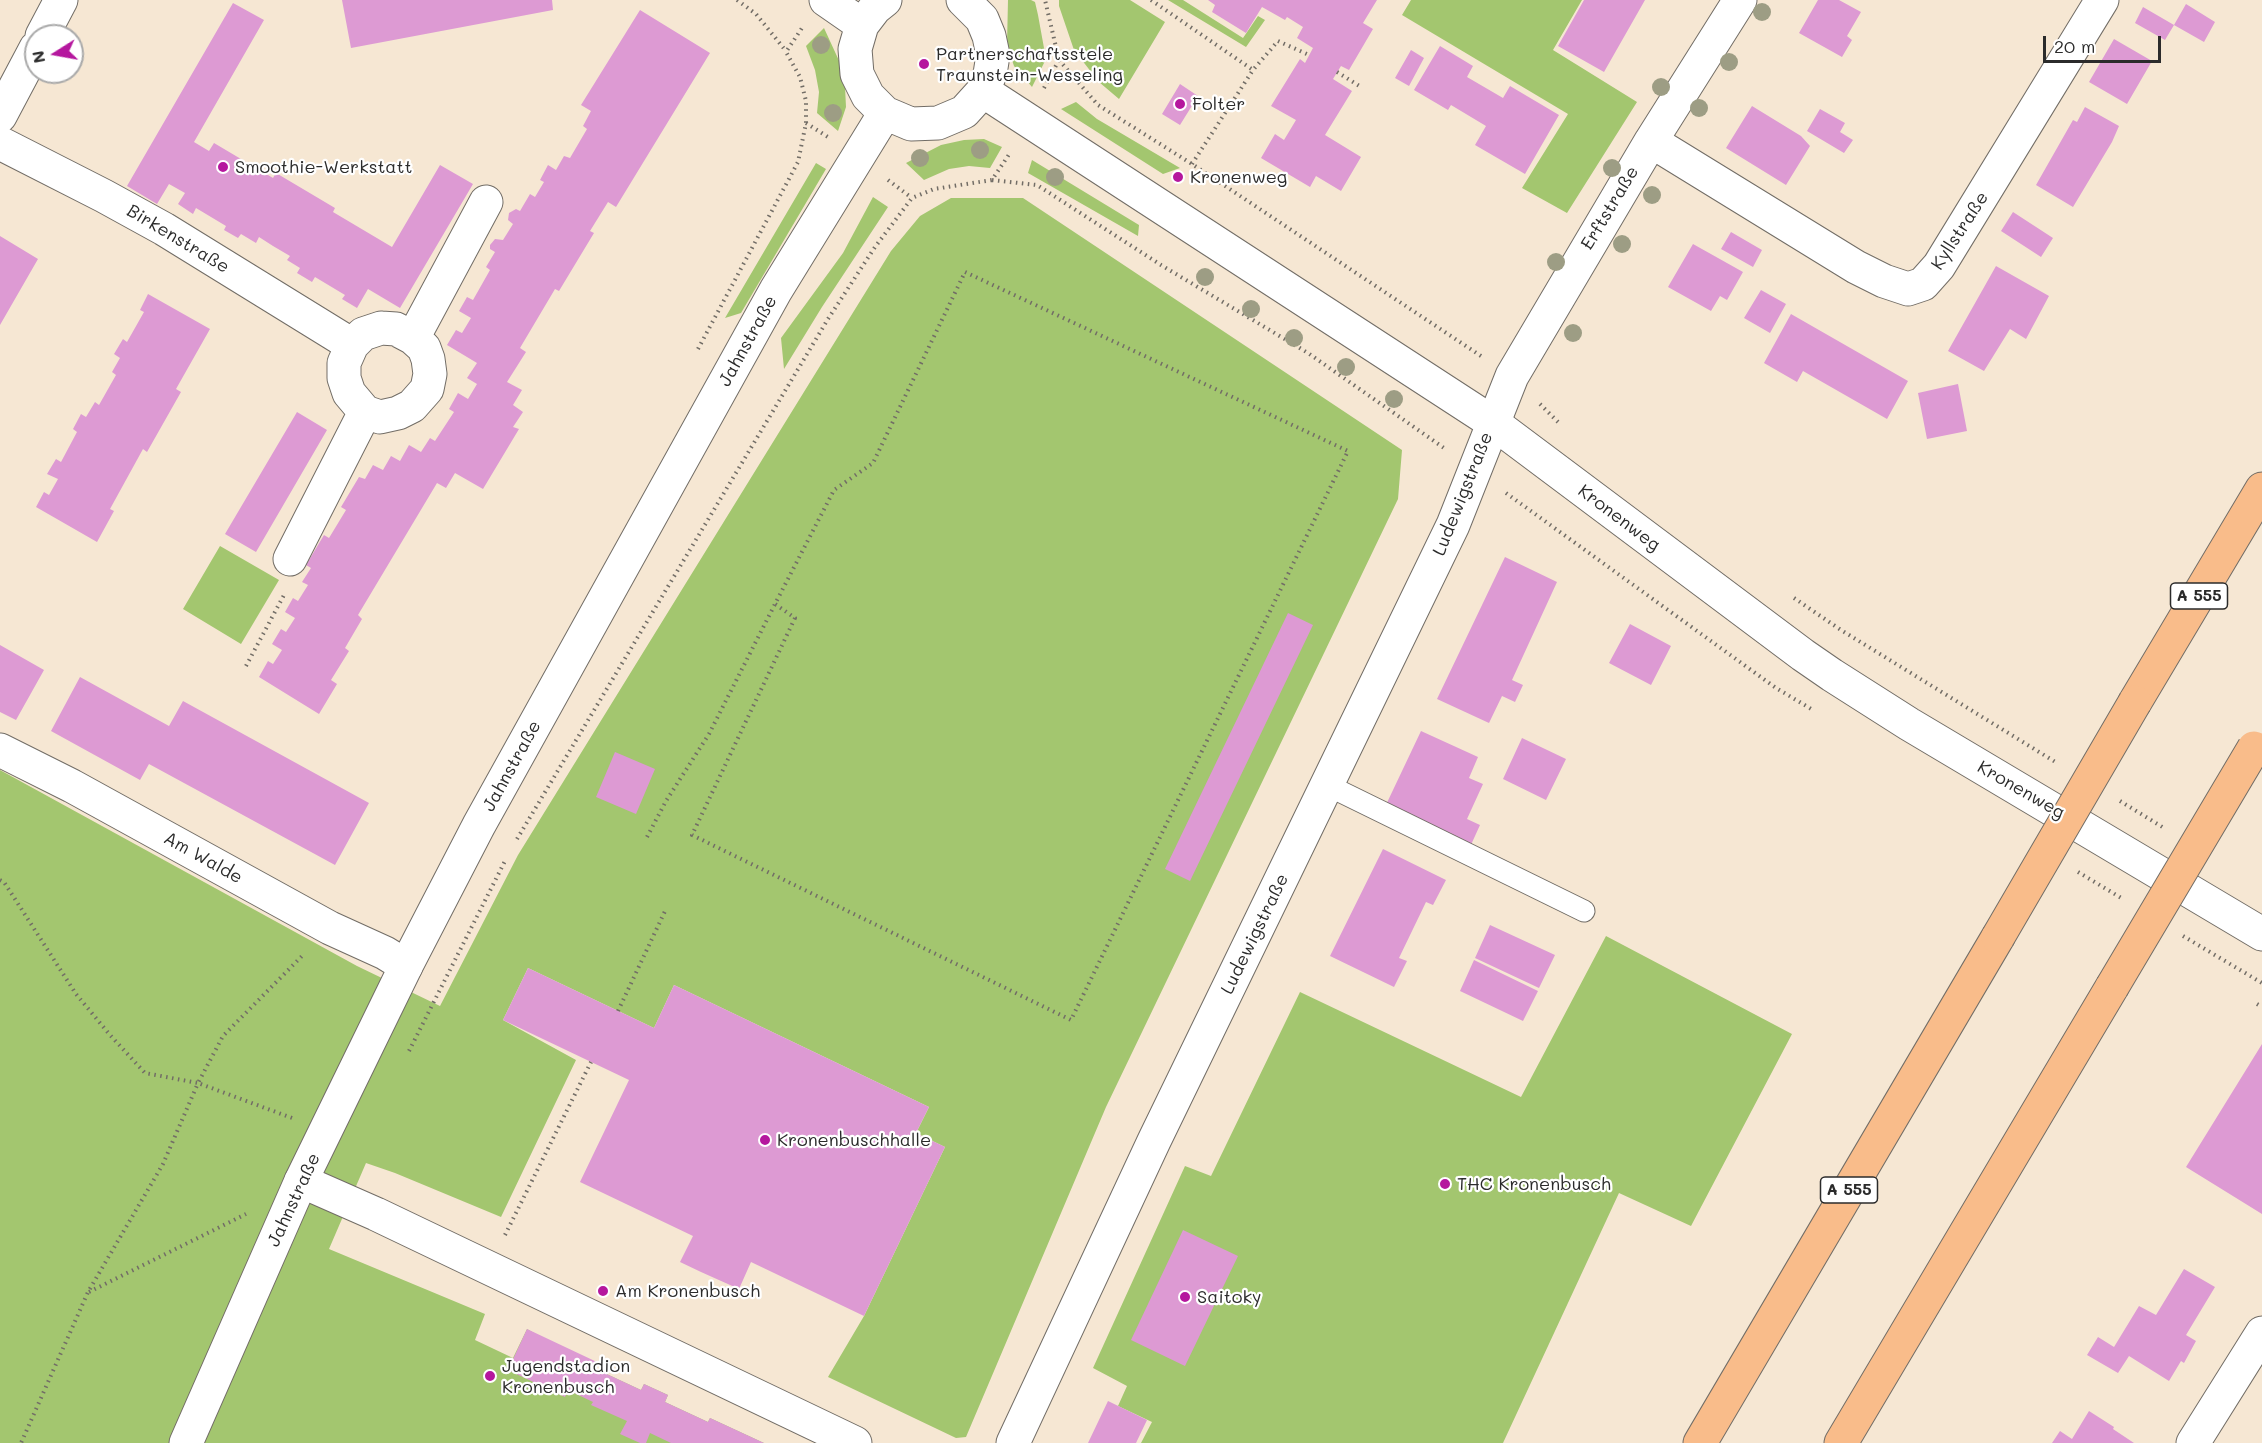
<!DOCTYPE html>
<html>
<head>
<meta charset="utf-8">
<style>
  body { margin:0 }
  #map { position:relative; width:2262px; height:1443px; overflow:hidden; background:#f6e7d3; font-family:Mali,sans-serif }
  canvas { display:block }
  .north { position:absolute; left:24px; top:24px; width:60px; height:60px; box-sizing:border-box; background:#fff; border:2px solid #aaa; border-radius:50%; rotate:259deg; font-size:16px; font-weight:700; line-height:24px; text-align:center; color:#2b2b2b }
  .north::after { content:''; display:block; margin:auto; width:21px; height:27px; background:#b5179e; clip-path:polygon(50% 0,100% 100%,50% 72%,0 100%) }
  .scale { position:absolute; left:2043px; top:36px; width:118px; height:27px; box-sizing:border-box; border:3px solid #2b2b2b; border-top:0; padding-left:8px; font-size:18px; line-height:21px; white-space:nowrap; color:#2b2b2b; -webkit-text-stroke:4px #fff; paint-order:stroke }
</style>
</head>
<body>
<div id="map">
<canvas width="2262" height="1443"></canvas>
<div class="north">N</div>
<div class="scale">20 m</div>
</div>
<script>
const context = document.querySelector('canvas').getContext('2d');
context.lineJoin = 'round';
function fillPath(path, color) {
  context.fillStyle = color;
  context.fill(path, 'evenodd');
}
function shape(rows) {
  const path = new Path2D();
  for (const r of rows) {
    path.moveTo(r[0], r[1]);
    for (let i = 2; i < r.length; i += 2) path.lineTo(r[i], r[i + 1]);
  }
  return path;
}
function stroke(path, color, width, dash) {
  context.strokeStyle = color;
  context.lineWidth = width;
  context.lineCap = dash ? 'butt' : 'round';
  context.setLineDash(dash || []);
  context.stroke(path);
}
function label(font, color, halo, rows, align = 'center') {
  context.font = font + ' Mali,sans-serif';
  context.lineWidth = 4.5;
  context.setLineDash([]);
  context.textBaseline = 'middle';
  context.strokeStyle = halo;
  context.fillStyle = color;
  for (const [text, x, y, turn = 0] of rows) {
    context.save();
    context.translate(x, y);
    context.rotate((+turn || 0) * Math.PI / 180);
    context.textAlign = isNaN(turn) ? turn : align;
    if (halo) context.strokeText(text, 0, 0);
    context.fillText(text, 0, 0);
    context.restore();
  }
}
const green = shape([
  [1008,0,1031,0,1035,2,1038,15,1046,59,1032,87,1014,66,1007,45],
  [1059,0,1130,0,1165,22,1119,99,1099,82,1074,50,1059,6],
  [1168,0,1183,0,1243,38,1258,16,1265,20,1246,47],
  [1411,0,1582,0,1553,50,1637,102,1567,213,1522,188,1568,114,1402,15],
  [824,28,841,65,845,87,846,107,838,131,817,113,819,92,815,70,806,46],
  [1076,102,1097,119,1180,168,1163,174,1061,109],
  [984,139,1002,147,990,168,969,166,949,169,924,180,906,163,941,145,964,140],
  [1032,160,1139,225,1138,236,1028,173],
  [816,163,826,169,741,313,725,318],
  [873,197,888,207,822,307,784,369,781,338,843,253],
  [951,198,1023,198,1402,450,1398,499,1106,1107,966,1437,956,1438,828,1377,864,1316,945,1147,916,1133,929,1107,674,985,654,1028,528,968,503,1020,576,1060,501,1217,395,1173,366,1163,329,1249,485,1314,475,1340,513,1358,527,1329,596,1369,641,1390,644,1384,668,1395,665,1402,708,1422,710,1418,764,1443,0,1443,0,770,357,966,440,1006,518,855,891,251,920,216],
  [220,546,279,580,241,644,183,609],
  [1606,936,1792,1034,1691,1226,1619,1193,1503,1443,1141,1443,1152,1422,1118,1406,1127,1386,1093,1368,1185,1166,1211,1176,1300,992,1521,1097]
]);
const building = shape([
  [342,0,552,0,553,10,351,48],
  [1208,0,1377,0,1363,23,1373,29,1349,70,1341,66,1333,79,1352,91,1325,135,1361,157,1341,191,1316,176,1310,187,1261,158,1275,134,1284,140,1296,120,1271,106,1300,59,1305,63,1313,48,1297,38,1303,27,1287,17,1285,20,1262,7,1246,33,1212,12,1215,5],
  [1584,0,1645,0,1604,72,1558,46],
  [1818,0,1839,0,1861,12,1847,36,1852,40,1842,57,1799,33],
  [233,3,264,20,194,142,209,151,214,143,273,178,276,173,335,208,333,212,392,247,440,165,473,184,400,308,368,289,357,308,342,299,345,295,315,277,312,282,297,273,300,268,287,260,290,256,273,246,259,237,256,243,241,234,238,238,224,230,226,226,196,208,193,214,178,204,185,193,169,184,157,204,127,186],
  [2186,4,2215,22,2204,42,2174,25,2165,40,2135,23,2143,7,2174,25],
  [640,10,710,53,616,207,608,202,590,231,594,233,559,291,555,289,520,348,526,352,507,382,522,390,513,405,523,412,513,427,519,429,483,489,455,473,446,488,437,483,358,615,362,619,345,648,349,651,331,680,337,684,319,714,259,677,268,661,273,664,282,650,272,644,281,629,286,632,295,618,285,612,293,598,298,601,308,585,302,582,311,568,306,565,324,535,329,538,346,510,341,507,359,477,365,479,373,465,383,470,391,456,400,461,409,445,421,452,430,438,435,441,454,412,449,409,458,393,468,399,477,384,467,378,477,363,447,345,456,330,462,333,471,318,459,311,467,297,473,300,490,270,486,267,495,252,490,249,490,245,495,239,503,240,513,224,508,220,509,213,516,209,520,211,530,194,535,197,544,182,540,180,548,165,556,170,564,156,570,158,587,129,583,126,591,111,581,105],
  [2114,39,2152,61,2127,104,2089,82],
  [1440,46,1473,66,1467,77,1503,98,1510,86,1559,115,1525,174,1475,145,1486,126,1451,105,1448,110,1414,90],
  [1411,50,1424,58,1409,86,1395,78],
  [1180,84,1198,96,1180,125,1162,114],
  [1752,106,1801,136,1810,146,1786,185,1726,148],
  [2085,107,2119,126,2112,142,2073,207,2036,185,2073,120,2077,122],
  [1820,109,1845,123,1840,132,1853,140,1844,153,1807,131],
  [2013,212,2053,238,2041,257,2001,231],
  [1731,232,1762,250,1753,267,1721,249],
  [0,236,38,259,0,325],
  [1693,244,1743,272,1727,300,1720,296,1711,311,1668,287],
  [1996,266,2049,296,2026,339,2010,329,1984,371,1948,351],
  [1761,290,1786,304,1770,333,1744,318],
  [148,294,210,329,176,389,181,392,147,452,143,449,110,509,114,511,97,542,36,507,44,492,49,495,58,479,47,474,56,459,61,462,77,432,73,429,81,414,86,417,95,402,99,405,116,375,112,372,120,358,114,354,123,339,127,342,144,312,140,310],
  [1791,314,1908,381,1887,419,1803,371,1797,382,1764,363],
  [1958,384,1967,431,1927,439,1918,393],
  [297,412,327,430,256,552,225,534],
  [1505,557,1557,582,1512,680,1523,685,1515,702,1502,696,1489,723,1437,699],
  [1288,613,1313,625,1190,881,1165,869],
  [1630,624,1671,646,1651,685,1609,663],
  [0,645,44,670,16,720,0,712],
  [80,677,169,726,183,701,369,803,335,865,149,764,140,780,51,731],
  [1421,731,1478,757,1469,778,1483,784,1467,819,1480,825,1470,847,1384,809],
  [1522,738,1566,759,1546,800,1503,779],
  [615,752,655,769,636,814,596,797],
  [1383,849,1446,880,1433,905,1426,902,1399,958,1407,961,1394,987,1330,956],
  [1490,925,1555,955,1539,988,1475,958],
  [1474,960,1538,991,1523,1021,1460,991],
  [528,968,654,1028,674,985,929,1107,916,1133,945,1147,864,1316,751,1262,739,1289,701,1272,680,1262,693,1236,580,1182,629,1080,503,1020],
  [2262,1044,2262,1214,2186,1167],
  [1183,1230,1238,1256,1185,1366,1131,1340],
  [2184,1269,2215,1287,2186,1335,2196,1341,2184,1363,2181,1361,2169,1381,2129,1356,2118,1373,2087,1355,2098,1337,2114,1347,2139,1306,2156,1315],
  [527,1329,599,1363,596,1369,641,1390,644,1384,668,1395,665,1402,708,1422,710,1418,764,1443,671,1443,650,1433,646,1443,640,1443,620,1434,627,1421,591,1405,593,1402,568,1390,565,1397,508,1370],
  [1108,1401,1147,1420,1136,1443,1088,1443],
  [2089,1411,2114,1427,2113,1429,2134,1443,2052,1443,2060,1431,2072,1439]
]);
const path = shape([
  [737,0,756,14,786,51],
  [1151,0,1253,70,1278,41,1309,55],
  [1059,60,1098,105,1192,164,1481,356],
  [1337,72,1361,87],
  [1044,88,1059,60,1045,0],
  [806,123,828,137],
  [1192,164,1253,70],
  [888,180,912,198],
  [992,180,1037,185,1161,265,1308,353,1444,448],
  [698,349,798,162,806,123,806,101,800,77,786,52,802,28],
  [1540,404,1558,422],
  [1506,493,1776,688,1813,710],
  [1794,598,1841,630,2057,763],
  [246,666,284,595],
  [2120,801,2164,828],
  [647,837,666,801,709,734,775,604,834,490,873,463,965,272,1348,451,1071,1020,692,835,795,618,775,604],
  [517,839,828,319,875,247,912,198,934,189,992,180,1010,153],
  [2078,872,2123,899],
  [0,880,4,882,76,994,110,1035,145,1073,198,1083,163,1164,88,1292,21,1443],
  [2183,936,2262,983],
  [2257,1004,2262,1007],
  [618,1011,666,909],
  [409,1051,506,859],
  [292,1118,198,1083,223,1036,304,954],
  [505,1235,591,1062],
  [89,1292,246,1214]
]);
const service = shape([
  [1327,785,1584,911]
]);
const minor = shape([
  [42,36,61,0],
  [0,116,36,48],
  [1651,141,1856,267,1884,281,1908,289,1923,284,1939,266,2102,0],
  [0,143,104,196,164,229,352,345],
  [381,328,396,329,413,338,424,348,428,359,430,374,427,389,412,406,398,413,380,417,365,412,349,393,344,378,344,363,352,345,363,334,381,328],
  [413,338,486,202],
  [290,559,365,412],
  [0,750,72,786,330,928,385,953,406,966],
  [301,1181,376,1214,855,1443],
  [1013,1443,1154,1141,1453,525,1512,376,1651,141,1740,0],
  [2193,1443,2262,1333]
]);
const tertiary = shape([
  [826,0,862,25],
  [885,0,875,8,862,25,855,49,857,74,868,96,885,113,911,124,938,123,964,112,983,91,990,74,993,55,989,36,982,19,963,0],
  [983,91,1492,422,1803,655,1832,675,1909,724,2262,934],
  [186,1443,301,1181,406,966,479,825,776,290,885,113]
]);
const motorway = shape([
  [2135,702,2262,489],
  [1700,1443,1998,937],
  [1841,1443,2112,987]
]);
const motorwayBridge = shape([
  [1998,937,2135,702],
  [2112,987,2254,748]
]);
const trees = [
  [1762,12],
  [821,45],
  [1729,62],
  [1661,87],
  [1699,108],
  [833,113],
  [980,150],
  [920,158],
  [1612,168],
  [1055,177],
  [1652,195],
  [1622,244],
  [1556,262],
  [1205,277],
  [1251,309],
  [1573,333],
  [1294,338],
  [1346,367],
  [1394,399]
];
const markers = [
  [924,64,6,"#b5179e"],
  [1180,104,6,"#b5179e"],
  [223,167,6,"#b5179e"],
  [1178,177,6,"#b5179e"],
  [765,1140,6,"#b5179e"],
  [1445,1184,6,"#b5179e"],
  [603,1291,6,"#b5179e"],
  [1185,1297,6,"#b5179e"],
  [490,1376,6,"#b5179e"]
];
const shields = [
  [2199,596,57],
  [1849,1190,57]
];
const shieldNames = [
  ["A 555",2199,596],
  ["A 555",1849,1190]
];
const poiNames = [
  ["Partnerschaftsstele",936,54],
  ["Traunstein-Wesseling",936,75],
  ["Folter",1192,104],
  ["Smoothie-Werkstatt",235,167],
  ["Kronenweg",1190,177],
  ["Kronenbuschhalle",777,1140],
  ["THC Kronenbusch",1457,1184],
  ["Am Kronenbusch",615,1291],
  ["Saitoky",1197,1297],
  ["Jugendstadion",502,1366],
  ["Kronenbusch",502,1387]
];
const streetNames = [
  ["Erftstraße",1610,208,-59],
  ["Kyllstraße",1960,231,-57],
  ["Birkenstraße",178,239,31],
  ["Jahnstraße",748,341,-61],
  ["Ludewigstraße",1463,494,-68],
  ["Kronenweg",1619,518,37],
  ["Jahnstraße",512,766,-61],
  ["Kronenweg",2021,790,30],
  ["Am Walde",203,858,29],
  ["Ludewigstraße",1255,934,-64],
  ["Jahnstraße",294,1200,-65]
];
fillPath(green, '#a3c66f');
fillPath(building, '#dd9ad3');
stroke(service, '#726d66', 23);
stroke(minor, '#726d66', 35);
stroke(tertiary, '#726d66', 35);
stroke(motorway, '#726d66', 35);
stroke(path, '#726d66', 4, [1.5, 4.5]);
stroke(service, '#fff', 21);
stroke(minor, '#fff', 33);
stroke(tertiary, '#fff', 33);
stroke(motorway, '#f9bc8a', 33);
stroke(motorwayBridge, '#726d66', 35, []);
stroke(motorwayBridge, '#f9bc8a', 33);
context.fillStyle = '#9d9d84';
for (const [x, y] of trees) {
  context.beginPath();
  context.arc(x, y, 9, 0, 2 * Math.PI);
  context.fill();
}
for (const [x, y, r, color] of markers) {
  const dot = new Path2D();
  dot.arc(x, y, r, 0, 2 * Math.PI);
  context.fillStyle = color;
  context.fill(dot);
  stroke(dot, '#fff', 2);
}
for (const [x, y, w] of shields) {
  const box = new Path2D();
  box.roundRect(x - w / 2, y - 13, w, 26, 4.5);
  context.fillStyle = '#fff';
  context.fill(box);
  stroke(box, '#2b2b2b', 1.5);
}
label('bold 16px', '#2b2b2b', null, shieldNames);
label('18px', '#2b2b2b', '#fff', poiNames, 'left');
label('18px', '#2b2b2b', '#fff', streetNames);
</script>
</body>
</html>
